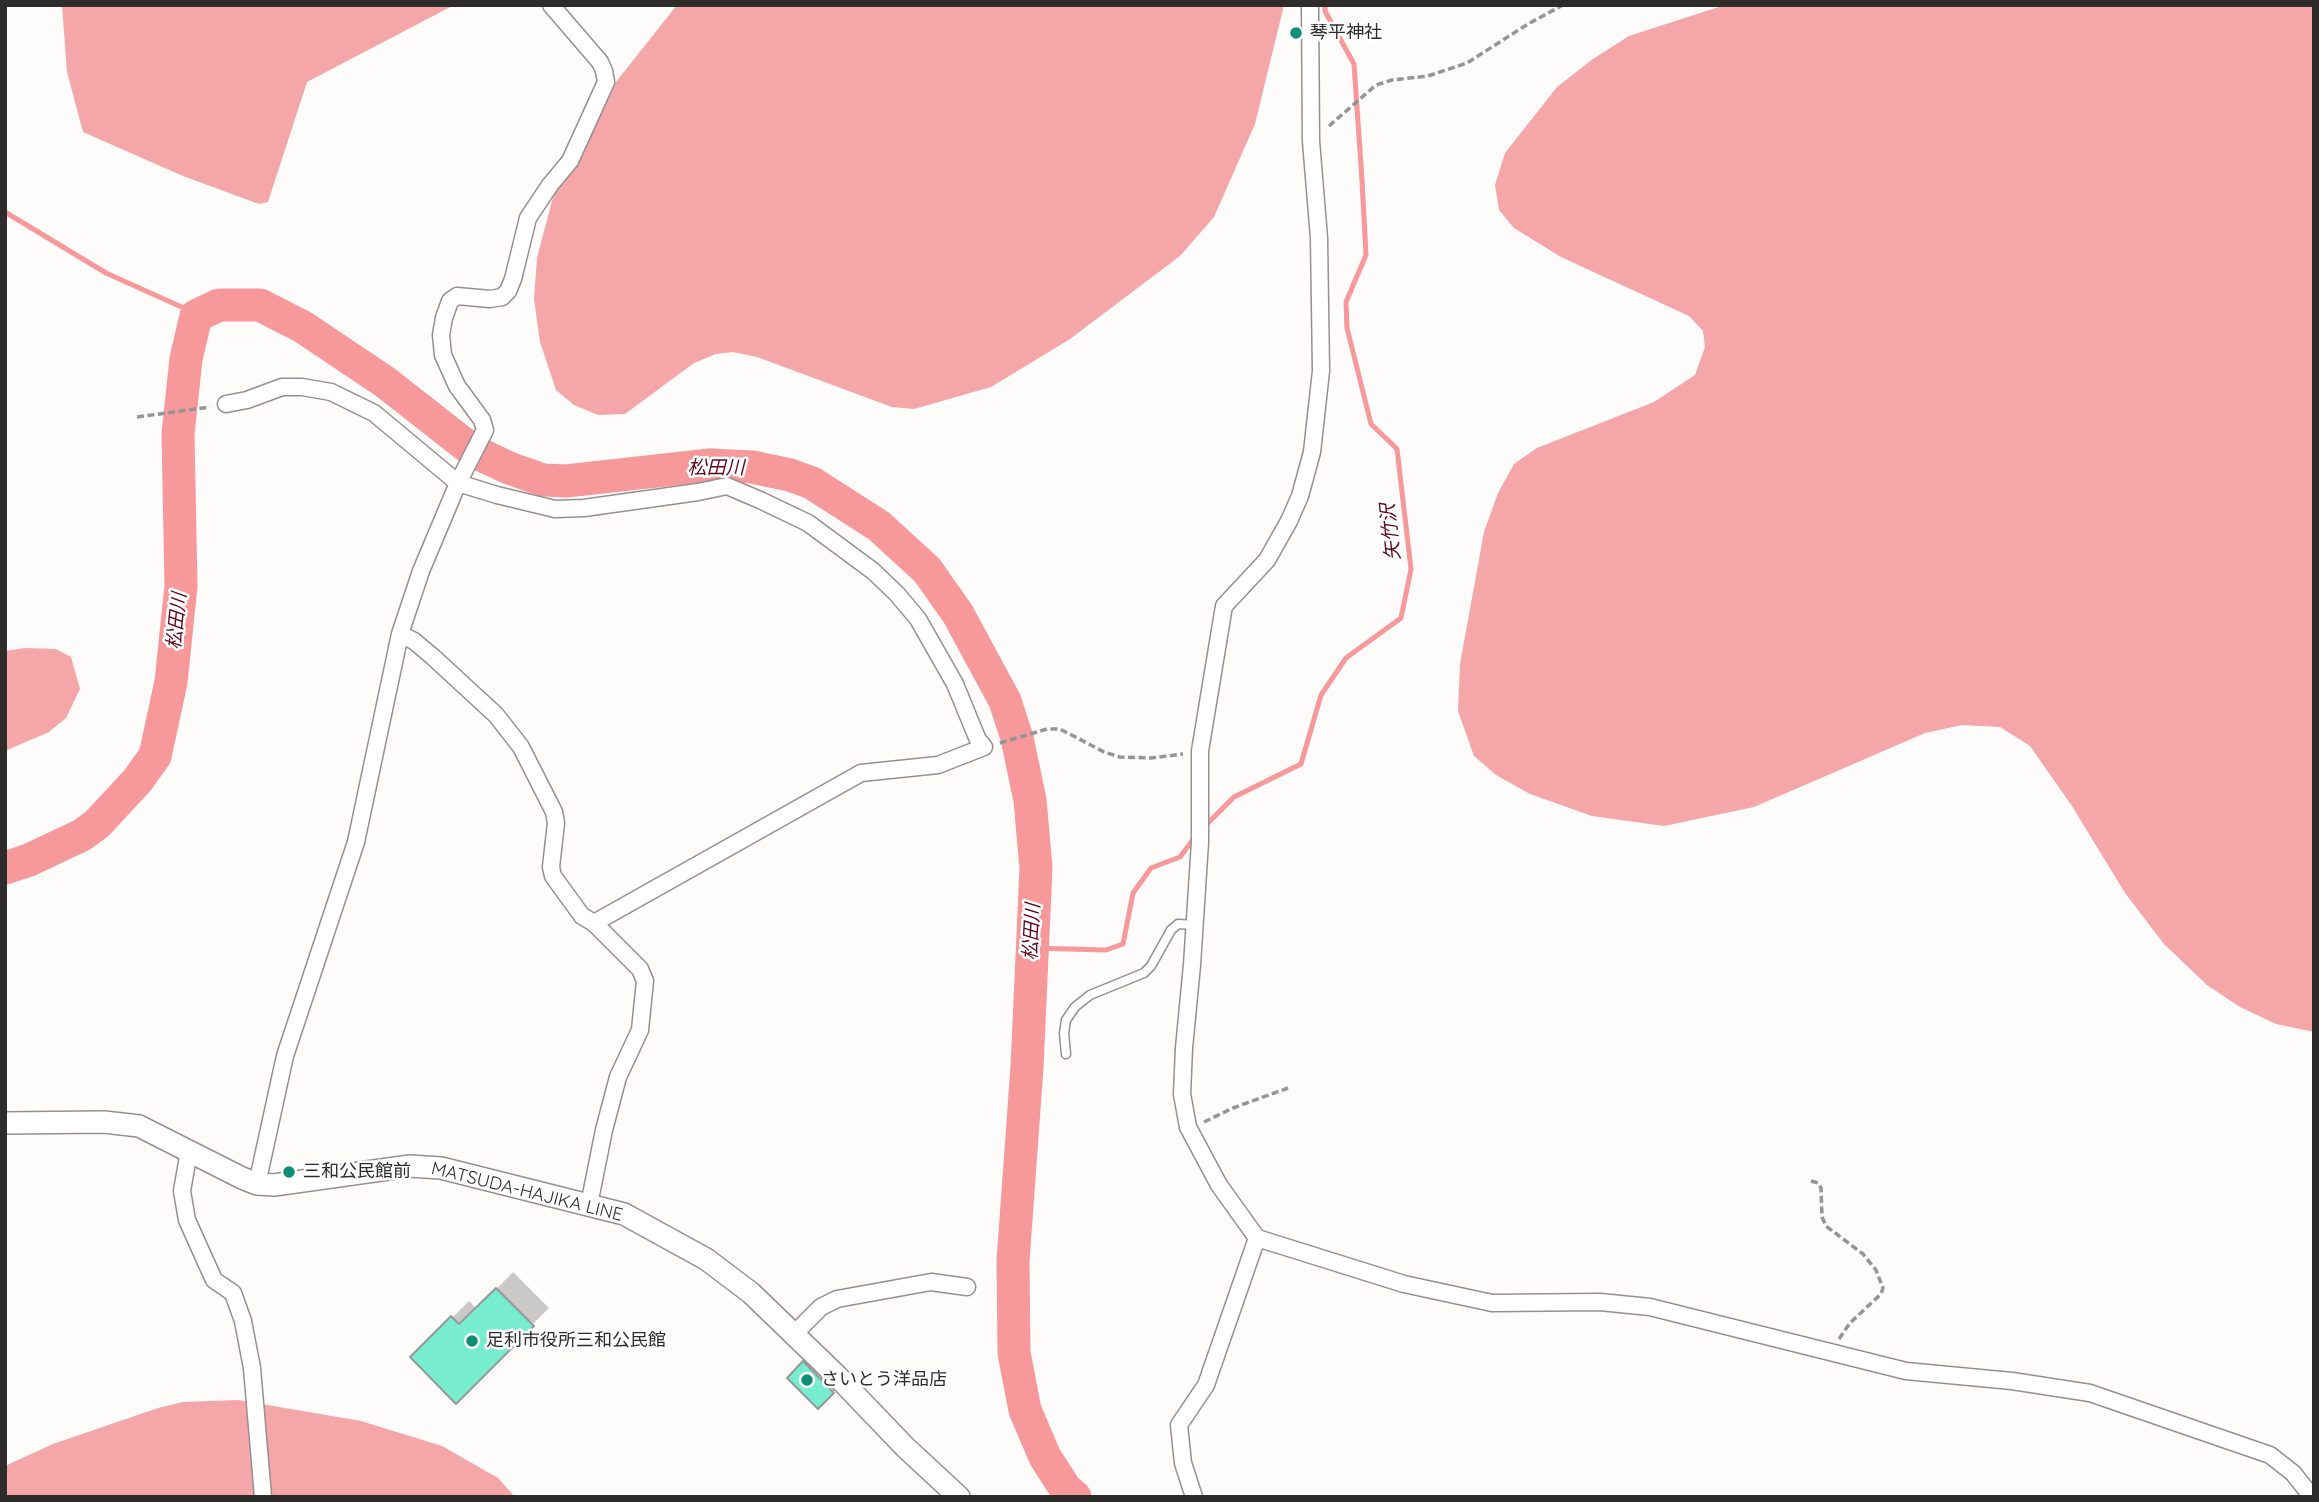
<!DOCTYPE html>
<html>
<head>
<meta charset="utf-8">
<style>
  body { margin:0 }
  #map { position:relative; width:2319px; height:1502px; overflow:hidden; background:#fefbfb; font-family:Quicksand,sans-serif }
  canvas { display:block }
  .frame { position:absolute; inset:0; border:7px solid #2e2b2b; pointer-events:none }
</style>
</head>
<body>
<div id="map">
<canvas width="2319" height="1502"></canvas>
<div class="frame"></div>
</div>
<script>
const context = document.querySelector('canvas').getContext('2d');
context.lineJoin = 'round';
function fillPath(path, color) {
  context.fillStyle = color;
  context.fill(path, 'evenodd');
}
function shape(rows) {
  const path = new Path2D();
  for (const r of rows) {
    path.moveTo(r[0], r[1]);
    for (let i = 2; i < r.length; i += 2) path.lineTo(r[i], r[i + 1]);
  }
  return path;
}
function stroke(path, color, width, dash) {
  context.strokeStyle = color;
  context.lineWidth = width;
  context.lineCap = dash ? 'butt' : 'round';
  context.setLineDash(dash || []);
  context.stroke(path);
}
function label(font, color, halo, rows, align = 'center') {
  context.font = font + ' Quicksand,"Noto Sans JP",sans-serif';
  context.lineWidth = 5;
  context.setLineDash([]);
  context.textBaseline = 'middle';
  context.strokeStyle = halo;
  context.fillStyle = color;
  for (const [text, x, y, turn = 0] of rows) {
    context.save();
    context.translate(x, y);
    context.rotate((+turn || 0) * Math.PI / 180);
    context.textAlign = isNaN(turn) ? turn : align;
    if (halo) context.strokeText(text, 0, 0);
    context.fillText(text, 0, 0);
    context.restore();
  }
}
const forest = shape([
  [62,5,454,5,307,82,268,202,259,204,183,176,83,132,67,72],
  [677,5,1284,5,1255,124,1214,217,1180,256,1070,339,991,387,914,409,892,407,757,357,733,352,716,354,694,363,625,414,598,415,574,405,556,390,540,342,534,299,537,258,552,201,574,146,612,87],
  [1725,5,2314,5,2314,1032,2276,1024,2240,1007,2207,985,2164,944,2125,893,2072,806,2030,746,2000,727,1962,725,1925,733,1754,807,1664,826,1592,816,1530,794,1496,775,1474,756,1458,711,1460,664,1484,532,1498,493,1514,464,1537,448,1654,402,1695,375,1705,347,1703,331,1689,316,1561,257,1514,228,1499,210,1495,185,1505,153,1557,87,1593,59,1629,36],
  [25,648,56,649,71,657,80,689,66,718,49,732,5,751,5,651],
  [238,1400,361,1421,442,1446,498,1478,515,1497,5,1497,5,1466,53,1444,158,1408,183,1402]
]);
const shadow = shape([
  [513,1272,549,1308,456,1401,413,1357,469,1301,477,1309],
  [812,1355,841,1384,818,1407,789,1378]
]);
const stream = shape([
  [5,212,106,273,186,309,196,316],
  [1204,827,1234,797,1301,764,1321,695,1346,658,1401,618,1411,569,1397,449,1371,424,1347,328,1346,302,1366,255,1362,180,1354,64,1325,11,1325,5],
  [1032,948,1106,950,1123,944,1133,893,1151,868,1180,857,1195,837]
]);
const river = shape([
  [5,868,29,860,82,835,97,824,137,781,155,756,171,682,181,586,178,434,186,359,196,316,219,305,260,305,303,327,385,382,473,451,509,468,543,480,566,481,710,465,752,467,790,475,812,483,879,526,927,570,958,614,1005,701,1017,738,1030,800,1036,868,1027,1067,1013,1261,1014,1353,1025,1410,1045,1457,1065,1488,1075,1497]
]);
const building = shape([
  [496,1288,534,1326,456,1404,410,1357,451,1316,459,1324,496,1288],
  [803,1361,834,1393,818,1409,787,1378,803,1361]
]);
const path = shape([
  [1329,126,1376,85,1392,80,1428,76,1467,63,1528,24,1563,5],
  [137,417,210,407],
  [1000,743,1047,729,1060,729,1104,752,1120,757,1151,758,1183,754],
  [1204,1122,1233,1108,1288,1088],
  [1811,1181,1818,1183,1821,1188,1822,1217,1826,1226,1863,1254,1876,1270,1883,1288,1881,1294,1850,1323,1839,1339]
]);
const service = shape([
  [1066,1054,1064,1033,1066,1020,1075,1007,1090,995,1144,973,1151,966,1171,930,1178,924,1194,925]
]);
const minor = shape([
  [1310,5,1311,141,1319,238,1321,371,1312,452,1300,496,1289,521,1267,560,1224,606,1200,751,1200,842,1192,965,1184,1048,1182,1094,1188,1127,1219,1185,1257,1238,1404,1284,1492,1303,1600,1302,1650,1307,1906,1371,2012,1381,2090,1393,2270,1455,2293,1473,2312,1497],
  [226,404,247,400,282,387,302,387,331,392,374,413,458,483,497,495,555,509,584,508,698,492,727,486,760,500,808,523,873,571,897,594,918,619,955,684,978,740,984,747,938,765,861,773,594,923,640,969,645,981,640,1030,618,1077,604,1130,589,1205],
  [400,634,414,641,433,657,496,715,521,747,554,812,556,823,551,867,553,876,582,916,594,923],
  [189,1151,182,1191,187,1220,214,1280,233,1293,243,1321,252,1368,263,1497],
  [257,1184,285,1056,356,842,400,634,421,571,458,483,485,430,482,420,457,386,443,355,441,335,444,318,450,301,457,296,490,299,502,297,508,291,513,279,528,218,550,185,570,161,606,82,604,71,600,62,551,5],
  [794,1334,821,1307,837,1299,931,1282,967,1287],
  [1194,1497,1183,1463,1179,1425,1206,1385,1257,1238]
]);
const secondary = shape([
  [5,1123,104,1122,139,1126,242,1178,257,1184,274,1185,410,1166,441,1168,624,1214,706,1259,751,1293,837,1376,905,1447,959,1497]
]);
const markers = [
  [1296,33,7,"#0d8f76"],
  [289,1172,7,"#0d8f76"],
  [472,1341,7,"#0d8f76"],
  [807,1380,7,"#0d8f76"]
];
const poiNames = [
  ["琴平神社",1310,33],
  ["三和公民館前",303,1172],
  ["足利市役所三和公民館",486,1341],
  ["さいとう洋品店",821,1380]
];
const streetNames = [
  ["MATSUDA-HAJIKA LINE",527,1192,14]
];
const waterNames = [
  ["松田川",716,468],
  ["矢竹沢",1391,532,-96],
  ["松田川",177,621,-84],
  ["松田川",1032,932,-87]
];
fillPath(forest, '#f4a6a8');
fillPath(shadow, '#0003');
stroke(stream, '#f7989b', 5);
stroke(river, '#f7989b', 33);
fillPath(building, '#78ecce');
stroke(building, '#939b98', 2);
stroke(service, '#978f8f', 11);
stroke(minor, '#978f8f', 19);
stroke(secondary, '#978f8f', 24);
stroke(path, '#979494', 3.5, [7, 3.5]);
stroke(service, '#fff', 8);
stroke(minor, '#fff', 16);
stroke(secondary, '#fff', 21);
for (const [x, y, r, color] of markers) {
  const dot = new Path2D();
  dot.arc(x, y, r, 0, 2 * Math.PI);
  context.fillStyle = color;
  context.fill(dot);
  stroke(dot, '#fff', 2.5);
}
label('18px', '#2e2b2b', '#fff', poiNames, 'left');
label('18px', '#2e2b2b', '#fff', streetNames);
label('italic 19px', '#5e081a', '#fff', waterNames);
</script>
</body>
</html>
